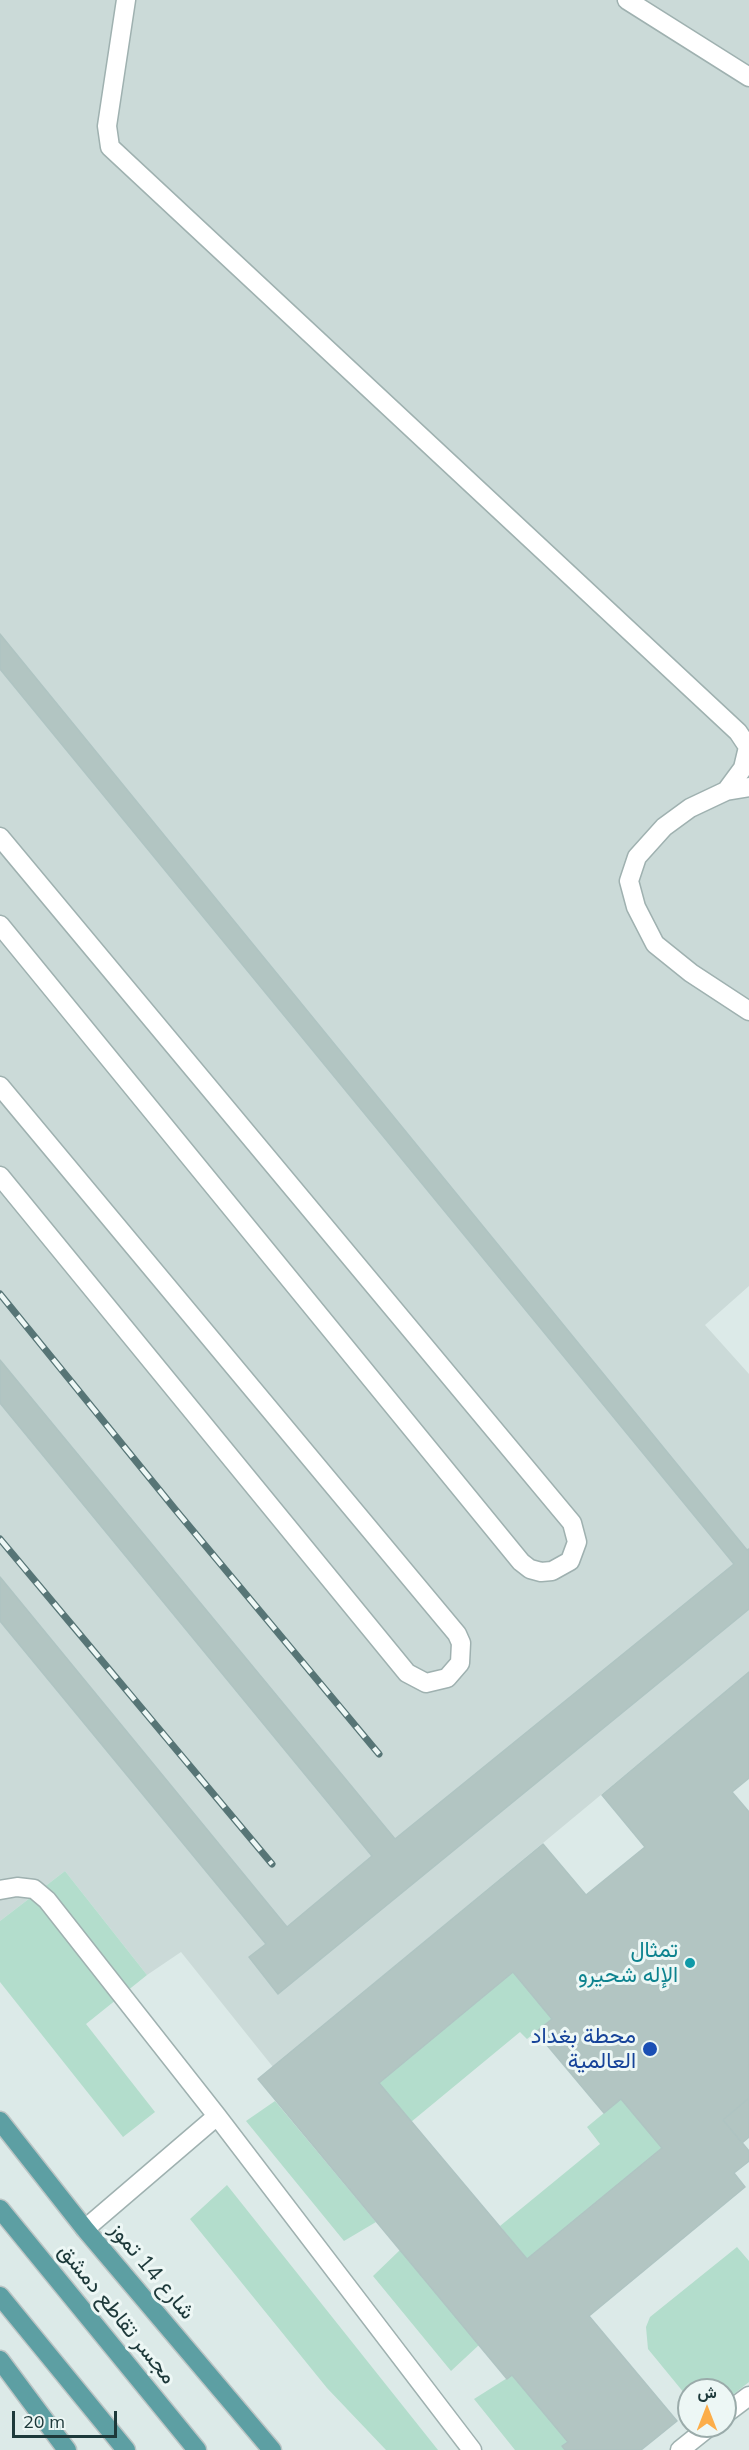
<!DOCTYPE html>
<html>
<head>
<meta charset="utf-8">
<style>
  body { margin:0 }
  #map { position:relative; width:749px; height:2450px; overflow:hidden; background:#dceae8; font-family:Mulish,Vazirmatn,sans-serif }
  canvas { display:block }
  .north { position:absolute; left:677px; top:2378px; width:60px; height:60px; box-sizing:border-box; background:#edf7f5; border:2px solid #9aabaa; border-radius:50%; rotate:0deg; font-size:16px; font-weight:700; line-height:24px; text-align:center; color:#1d393a }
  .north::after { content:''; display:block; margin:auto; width:21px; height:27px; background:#fcad49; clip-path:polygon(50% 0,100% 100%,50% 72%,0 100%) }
  .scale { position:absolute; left:12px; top:2411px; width:105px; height:27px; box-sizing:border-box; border:3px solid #1d393a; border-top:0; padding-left:8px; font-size:18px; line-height:21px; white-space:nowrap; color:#1d393a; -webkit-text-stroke:4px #edf7f5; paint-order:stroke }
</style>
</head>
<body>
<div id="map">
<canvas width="749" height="2450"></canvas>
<div class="north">ش</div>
<div class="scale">20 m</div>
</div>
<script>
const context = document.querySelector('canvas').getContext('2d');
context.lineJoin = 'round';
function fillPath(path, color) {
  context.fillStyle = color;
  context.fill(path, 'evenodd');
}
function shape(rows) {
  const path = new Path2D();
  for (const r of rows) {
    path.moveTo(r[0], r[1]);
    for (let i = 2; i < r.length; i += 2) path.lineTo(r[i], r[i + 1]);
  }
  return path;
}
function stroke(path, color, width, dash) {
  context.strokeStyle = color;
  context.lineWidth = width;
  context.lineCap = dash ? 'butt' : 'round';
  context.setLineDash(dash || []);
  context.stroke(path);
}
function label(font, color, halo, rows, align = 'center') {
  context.font = font + ' Mulish,Vazirmatn,sans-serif';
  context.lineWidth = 6;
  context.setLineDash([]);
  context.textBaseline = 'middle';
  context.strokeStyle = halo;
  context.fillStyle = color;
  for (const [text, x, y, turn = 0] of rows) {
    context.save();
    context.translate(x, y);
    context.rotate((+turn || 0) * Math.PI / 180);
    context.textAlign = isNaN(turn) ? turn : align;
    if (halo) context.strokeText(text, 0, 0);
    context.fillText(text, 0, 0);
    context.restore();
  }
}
const built = shape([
  [0,0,749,0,749,1286,705,1325,749,1374,749,1672,273,2067,181,1952,147,1975,65,1871,0,1921]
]);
const green = shape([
  [65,1871,147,1975,86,2024,155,2112,123,2137,0,1982,0,1921],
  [513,1972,552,2019,527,2039,520,2032,411,2122,379,2083],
  [621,2099,662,2148,527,2259,500,2226,600,2144,587,2127],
  [275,2101,376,2222,344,2241,246,2121],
  [227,2185,438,2450,386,2450,327,2388,190,2219],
  [737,2247,749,2261,749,2382,725,2401,725,2390,689,2390,689,2399,648,2349,646,2327,650,2317],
  [400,2250,479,2345,451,2371,373,2276],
  [512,2375,568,2442,563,2446,565,2450,515,2450,474,2399]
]);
const building = shape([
  [0,634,747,1550,749,1549,749,1609,278,1994,249,1957,266,1944,0,1621,0,1577,287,1927,372,1856,0,1403,0,1360,395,1839,734,1564,0,669,0,634],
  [749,1672,749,1778,732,1792,749,1812,749,2098,723,2120,749,2151,749,2161,734,2173,745,2187,589,2316,677,2421,641,2450,565,2450,562,2446,568,2442,512,2375,507,2379,258,2079,543,1844,586,1895,645,1847,602,1795,749,1672],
  [513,1972,552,2019,536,2032,604,2113,621,2099,662,2148,527,2259,379,2083,513,1972],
  [749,2098,749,2137,742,2143,723,2120,749,2098]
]);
const service = shape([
  [126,0,107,126,110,147,738,732,748,747,743,768,726,791],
  [627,0,749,77],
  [749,787,726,791,690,808,664,827,637,857,629,881,636,907,655,944,691,973,749,1011],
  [0,837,572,1523,577,1542,570,1561,552,1571,541,1572,530,1569,521,1562,0,925],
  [0,1086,457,1634,461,1643,460,1663,447,1678,426,1683,407,1673,0,1176],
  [0,1890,17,1887,34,1889,47,1900,217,2116,472,2450],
  [85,2229,217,2116],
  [725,2414,749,2396],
  [680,2450,710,2426]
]);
const primary = shape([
  [0,2121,85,2229,272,2450],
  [0,2209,197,2450],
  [0,2296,126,2450],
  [0,2360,67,2450]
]);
const rail = shape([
  [0,1294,174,1508,379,1754],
  [0,1539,272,1864]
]);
const markers = [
  [690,1963,6,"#0f9aa8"],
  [650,2049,8,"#1a4fb4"]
];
const cultureNames = [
  ["تمثال",678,1950],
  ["الإله شحيرو",678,1975]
];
const transitNames = [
  ["محطة بغداد",636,2036],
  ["العالمية",636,2061]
];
const streetNames = [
  ["شارع 14 تموز",152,2271,50],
  ["مجسر تقاطع دمشق",117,2314,51]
];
fillPath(built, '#cbdad8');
fillPath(green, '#b3ddcc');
fillPath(building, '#b2c5c2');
stroke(building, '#afc4c2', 1.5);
stroke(service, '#9fb1b0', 21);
stroke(primary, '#bbc4c4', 21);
stroke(service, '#fff', 18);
stroke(primary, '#5d9fa3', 18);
stroke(rail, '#577576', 7);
stroke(rail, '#edf7f5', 4.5, [14]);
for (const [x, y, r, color] of markers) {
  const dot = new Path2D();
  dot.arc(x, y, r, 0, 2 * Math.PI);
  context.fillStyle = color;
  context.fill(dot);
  stroke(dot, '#edf7f5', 2);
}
label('22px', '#0d838f', '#edf7f5', cultureNames, 'right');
label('22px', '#164399', '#edf7f5', transitNames, 'right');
label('22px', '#1d393a', '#edf7f5', streetNames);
</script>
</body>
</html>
